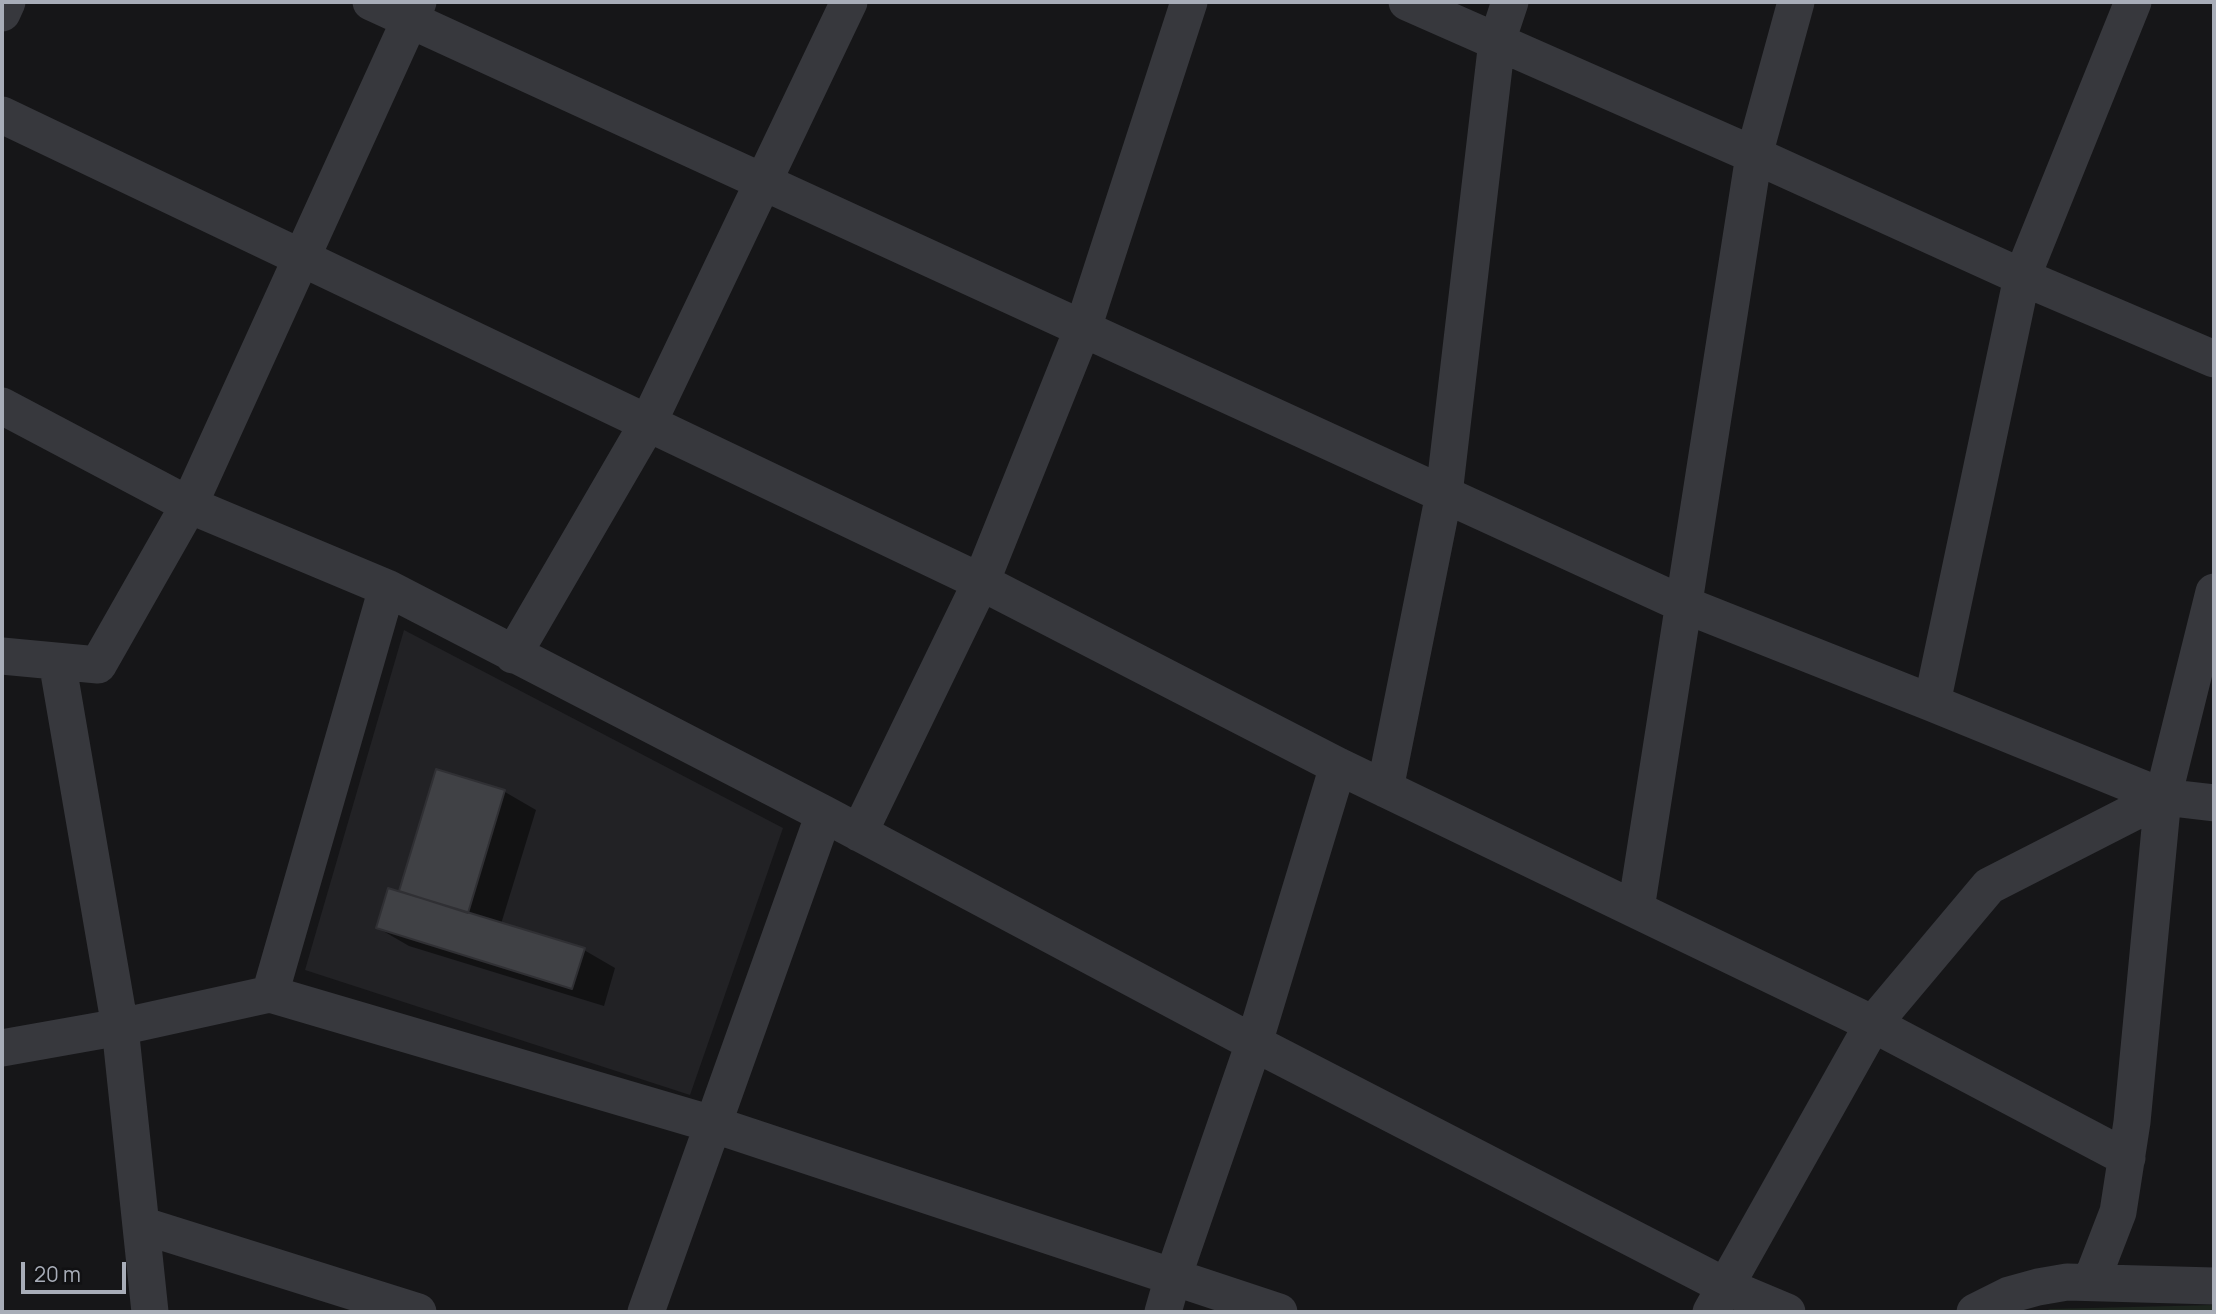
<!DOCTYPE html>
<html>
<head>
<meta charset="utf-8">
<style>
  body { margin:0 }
  #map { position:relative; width:2216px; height:1314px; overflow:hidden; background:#161618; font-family:Manrope,sans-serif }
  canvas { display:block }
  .frame { position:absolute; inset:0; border:4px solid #a8adb8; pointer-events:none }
  .scale { position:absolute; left:21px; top:1262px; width:105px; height:32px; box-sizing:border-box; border:4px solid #a8adb8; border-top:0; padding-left:9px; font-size:21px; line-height:24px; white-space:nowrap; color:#a8adb8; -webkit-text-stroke:5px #111113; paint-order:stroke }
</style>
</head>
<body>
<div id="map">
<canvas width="2216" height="1314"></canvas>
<div class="frame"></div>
<div class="scale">20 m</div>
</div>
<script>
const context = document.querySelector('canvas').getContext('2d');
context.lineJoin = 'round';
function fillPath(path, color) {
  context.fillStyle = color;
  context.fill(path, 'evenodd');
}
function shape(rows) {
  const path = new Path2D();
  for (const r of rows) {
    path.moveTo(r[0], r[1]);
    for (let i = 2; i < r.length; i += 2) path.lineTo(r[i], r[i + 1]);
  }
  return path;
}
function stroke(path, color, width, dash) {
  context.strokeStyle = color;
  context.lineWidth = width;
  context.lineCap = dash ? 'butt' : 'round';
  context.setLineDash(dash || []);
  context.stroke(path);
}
const built = shape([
  [404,630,783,828,690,1095,305,970]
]);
const green = shape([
  [2214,1305,2214,1312,2043,1312,2050,1309]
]);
const shadow = shape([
  [437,772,505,792,536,810,501,924,584,950,615,968,604,1006,409,946,378,928,400,893]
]);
const building = shape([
  [436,769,505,790,468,913,399,891,436,769],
  [388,888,585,948,572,989,376,928,388,888]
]);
const street = shape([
  [371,2,1685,605,1932,703,2163,797,2214,803],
  [1407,2,1754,155,2022,277,2214,359],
  [2,13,7,2],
  [2,115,981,582,1338,766,1873,1024,2127,1158],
  [2,406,189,505,387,588,824,814,1254,1043,1725,1286,1787,1312],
  [513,655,648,423,849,2],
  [2,656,98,665,189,505,418,2],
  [57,661,120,1027,150,1312],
  [1932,703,2022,277,2133,2],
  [1385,789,1444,494,1497,41,1510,2],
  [859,833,981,582,1083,328,1189,2],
  [1636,909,1754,155,1796,2],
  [270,994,387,588],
  [2,1048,120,1027,270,994,712,1124,1279,1312],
  [141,1225,418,1312],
  [2091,1282,2118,1212,2132,1122,2163,797,2214,592],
  [646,1312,824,814],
  [1163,1312,1173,1277,1254,1043,1338,766],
  [1711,1312,1873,1024,1989,886,2163,797],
  [1975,1312,2009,1295,2038,1287,2067,1282,2214,1286]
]);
fillPath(built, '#222225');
fillPath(green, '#1e261f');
fillPath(shadow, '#0007');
fillPath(building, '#404145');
stroke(building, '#303034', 2);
stroke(street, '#37383d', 37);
</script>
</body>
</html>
